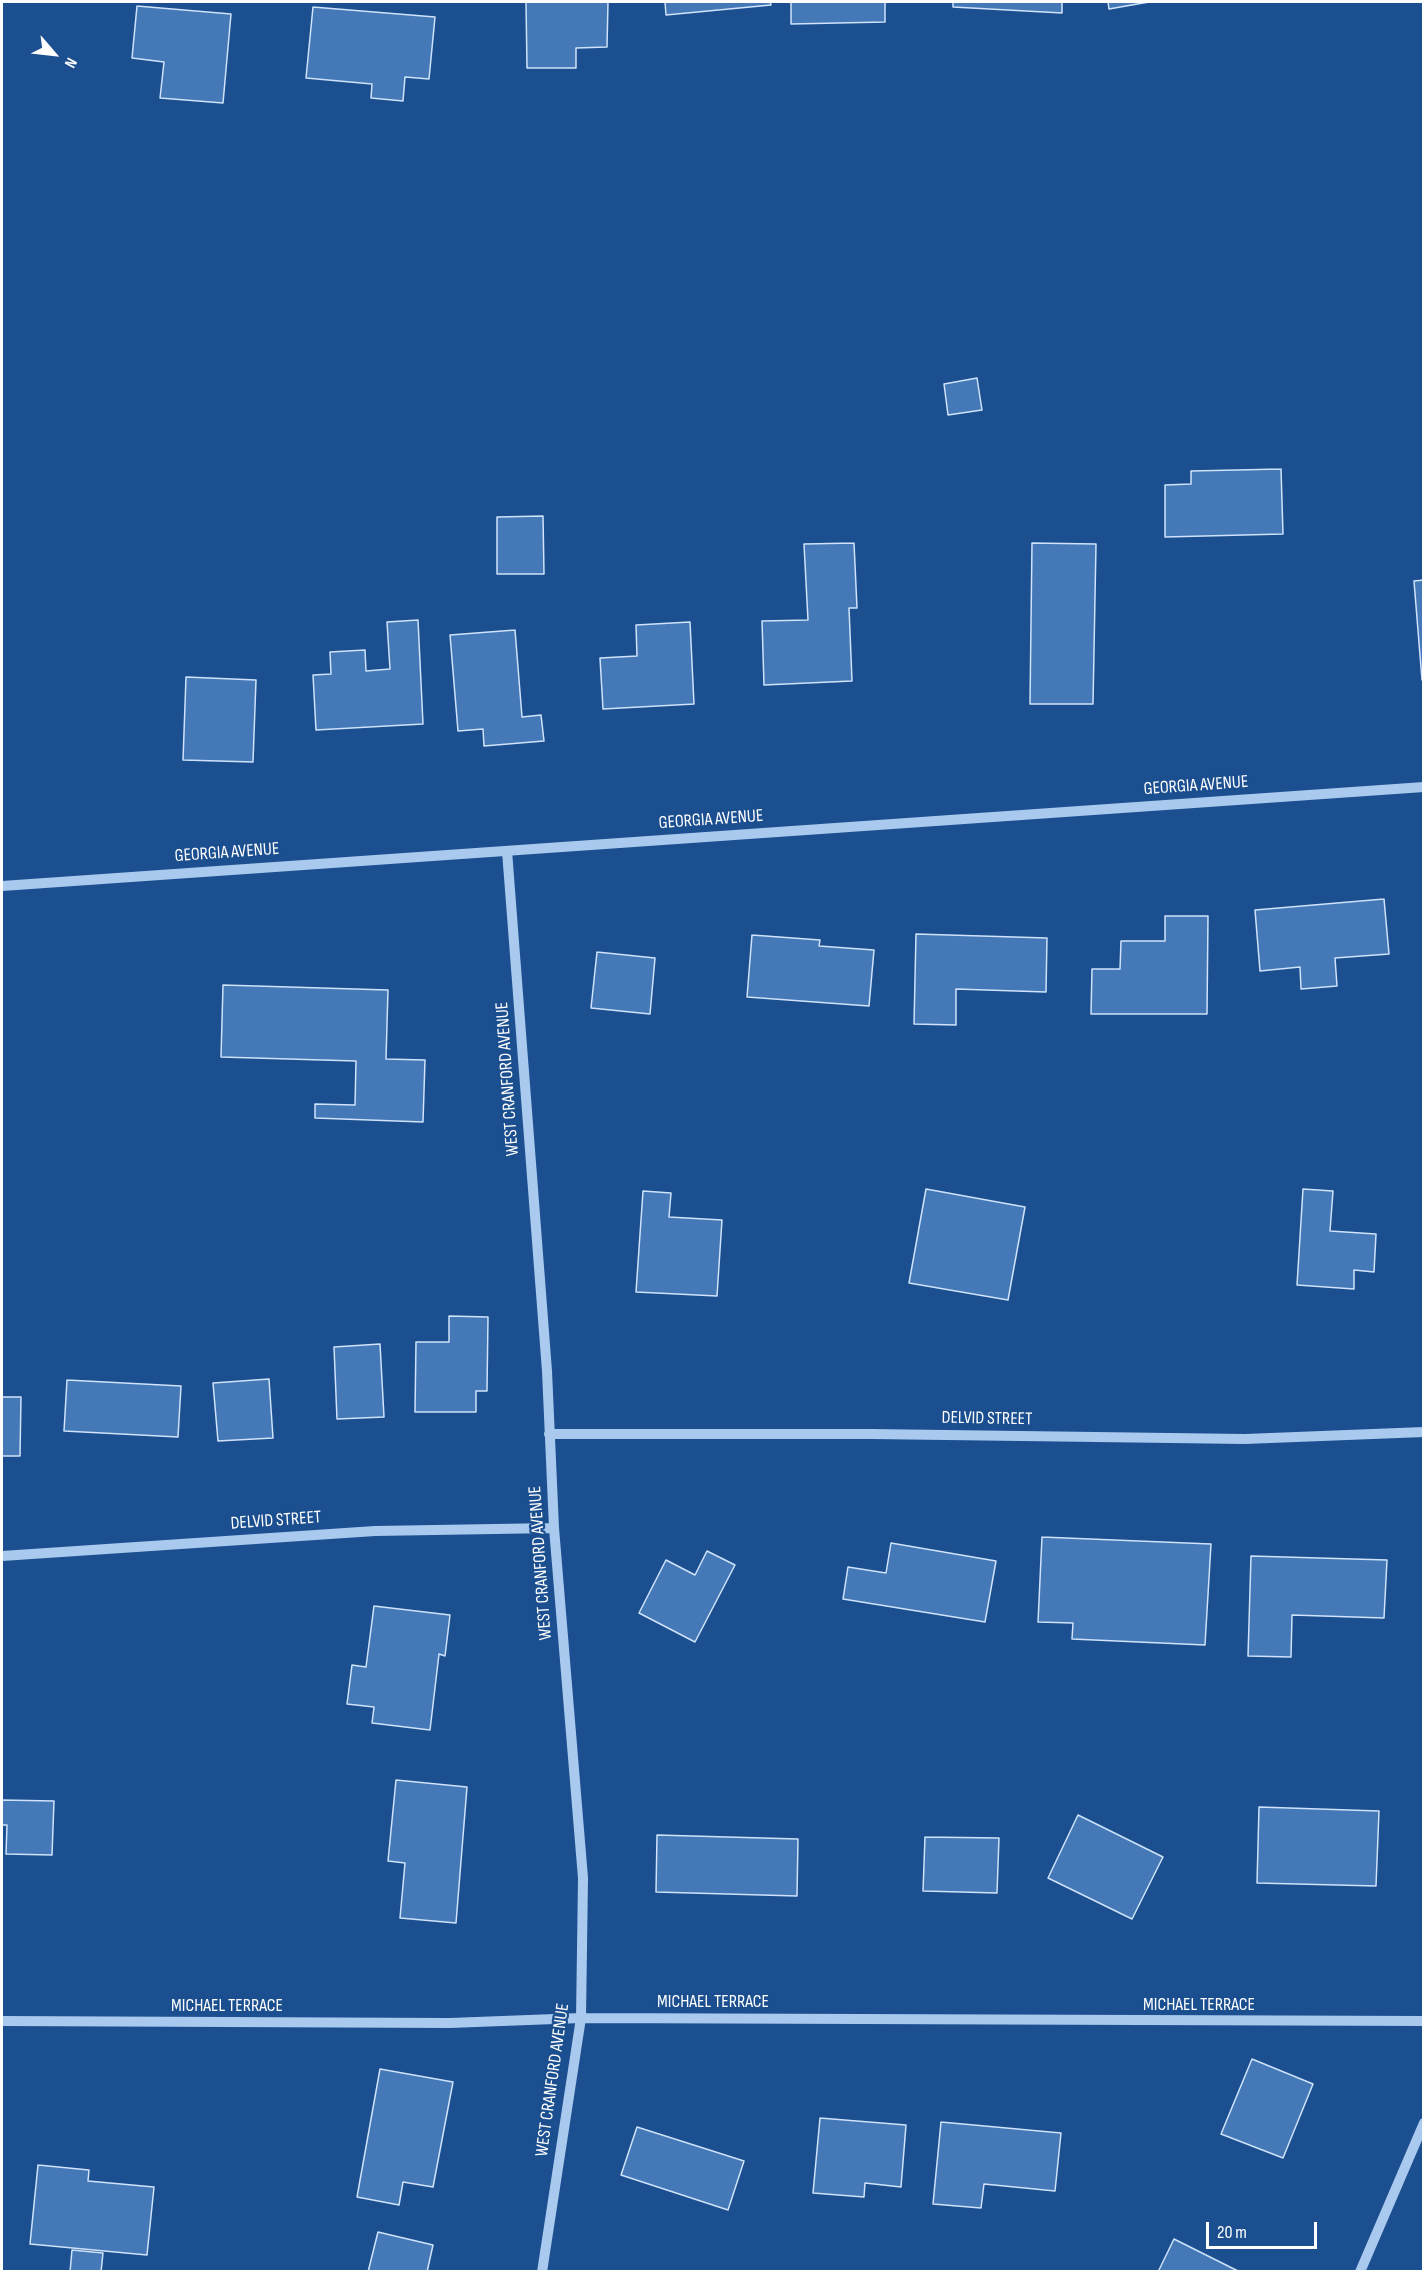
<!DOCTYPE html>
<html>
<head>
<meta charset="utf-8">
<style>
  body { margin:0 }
  #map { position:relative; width:1425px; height:2273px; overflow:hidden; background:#1b4f8f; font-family:"Sofia Sans Condensed",sans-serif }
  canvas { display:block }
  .frame { position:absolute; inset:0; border:3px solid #fff; pointer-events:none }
  .north { position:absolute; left:24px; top:24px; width:60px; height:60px; -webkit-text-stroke:4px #1b4f8f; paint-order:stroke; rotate:118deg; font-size:16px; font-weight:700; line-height:24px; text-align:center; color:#fff }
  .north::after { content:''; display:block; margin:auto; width:21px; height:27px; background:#fff; clip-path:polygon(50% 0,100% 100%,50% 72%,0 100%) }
  .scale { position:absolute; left:1206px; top:2222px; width:111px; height:27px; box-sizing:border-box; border:3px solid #fff; border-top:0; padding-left:8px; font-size:18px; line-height:21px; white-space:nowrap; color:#fff; -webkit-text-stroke:4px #1b4f8f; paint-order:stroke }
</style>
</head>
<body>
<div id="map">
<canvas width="1425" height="2273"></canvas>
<div class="frame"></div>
<div class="north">N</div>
<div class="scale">20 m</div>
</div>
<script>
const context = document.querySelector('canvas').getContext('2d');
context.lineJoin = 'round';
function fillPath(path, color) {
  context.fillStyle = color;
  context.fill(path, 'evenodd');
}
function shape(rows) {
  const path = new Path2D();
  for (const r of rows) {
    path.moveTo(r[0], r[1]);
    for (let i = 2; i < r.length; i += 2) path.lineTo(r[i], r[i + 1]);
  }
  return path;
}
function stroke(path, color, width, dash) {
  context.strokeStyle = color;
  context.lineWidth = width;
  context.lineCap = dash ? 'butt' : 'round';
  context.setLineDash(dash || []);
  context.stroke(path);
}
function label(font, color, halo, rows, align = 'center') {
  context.font = font + ' "Sofia Sans Condensed",sans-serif';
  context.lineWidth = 4.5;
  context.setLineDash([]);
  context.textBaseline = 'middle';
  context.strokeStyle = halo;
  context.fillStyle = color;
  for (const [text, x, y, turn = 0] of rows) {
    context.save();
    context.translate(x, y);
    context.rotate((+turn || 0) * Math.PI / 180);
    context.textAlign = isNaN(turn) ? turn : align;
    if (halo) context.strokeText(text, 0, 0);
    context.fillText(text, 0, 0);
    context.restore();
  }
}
const building = shape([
  [526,2,608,2,607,47,576,48,576,68,527,68,526,2],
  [665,2,770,2,771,5,666,15,665,2],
  [791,2,885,2,885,22,791,24,791,2],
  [953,2,1062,2,1062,13,953,7,953,2],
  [1108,2,1149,2,1109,9,1108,2],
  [137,6,231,14,223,103,160,98,164,62,132,58,137,6],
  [313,7,435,17,429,79,405,77,403,101,371,98,372,84,306,78,313,7],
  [977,378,982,410,948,415,944,384,977,378],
  [1281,469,1283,534,1165,537,1165,485,1191,484,1191,471,1281,469],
  [543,516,544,574,497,574,497,517,543,516],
  [854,543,857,608,849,608,852,681,764,685,762,621,808,620,804,544,854,543],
  [1032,543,1096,544,1093,704,1030,704,1032,543],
  [1424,580,1424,680,1422,680,1414,581,1424,580],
  [418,620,423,724,316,730,313,675,331,674,330,652,365,650,366,671,390,669,387,622,418,620],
  [690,622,694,704,603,709,600,658,637,656,636,625,690,622],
  [515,630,522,717,541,715,544,741,484,746,483,729,458,731,450,635,515,630],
  [186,677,256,680,253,762,183,760,186,677],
  [1384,899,1389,954,1335,958,1337,986,1301,989,1300,967,1260,971,1255,910,1384,899],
  [1165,916,1208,916,1207,1014,1091,1014,1092,969,1120,969,1121,941,1165,941,1165,916],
  [916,934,1047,938,1046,992,956,989,956,1025,914,1024,916,934],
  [752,935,820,940,819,946,874,950,869,1006,747,997,752,935],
  [597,952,655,958,650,1014,591,1008,597,952],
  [223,985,388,990,386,1059,425,1060,423,1122,315,1118,315,1104,355,1105,356,1061,221,1057,223,985],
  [926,1189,1025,1207,1008,1300,909,1283,926,1189],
  [1303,1189,1333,1191,1330,1231,1376,1234,1374,1272,1354,1270,1354,1289,1297,1285,1303,1189],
  [643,1191,671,1193,669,1217,722,1220,717,1296,636,1292,643,1191],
  [449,1316,488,1317,487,1391,476,1391,476,1412,415,1412,416,1342,449,1342,449,1316],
  [380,1344,384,1417,337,1419,334,1347,380,1344],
  [269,1379,273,1438,218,1441,213,1383,269,1379],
  [67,1380,181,1386,178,1437,64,1431,67,1380],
  [2,1397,21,1397,20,1456,2,1456,2,1397],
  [1042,1537,1211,1544,1205,1645,1072,1639,1073,1623,1038,1622,1042,1537],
  [891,1543,996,1561,985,1622,843,1599,848,1567,886,1573,891,1543],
  [707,1551,735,1565,695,1642,639,1613,666,1560,695,1575,707,1551],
  [1251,1556,1387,1560,1384,1618,1292,1615,1291,1657,1248,1656,1251,1556],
  [374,1606,450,1615,445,1656,439,1654,430,1730,372,1723,374,1707,347,1704,352,1665,366,1667,374,1606],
  [396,1780,467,1787,456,1923,400,1918,405,1863,388,1861,396,1780],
  [2,1800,54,1801,52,1855,6,1854,7,1825,2,1825,2,1800],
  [1259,1807,1379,1811,1376,1886,1257,1883,1259,1807],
  [1078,1815,1163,1857,1132,1919,1048,1878,1078,1815],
  [657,1835,798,1839,797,1896,656,1892,657,1835],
  [925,1837,999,1838,997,1893,923,1891,925,1837],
  [1252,2059,1313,2084,1283,2158,1221,2134,1252,2059],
  [380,2069,453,2082,433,2187,403,2182,399,2205,357,2197,380,2069],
  [820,2118,906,2125,901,2187,865,2183,864,2197,813,2193,820,2118],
  [941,2122,1061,2133,1055,2191,984,2184,981,2208,933,2204,941,2122],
  [637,2127,744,2161,728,2210,621,2175,637,2127],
  [38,2165,89,2170,88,2181,154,2187,147,2255,30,2244,38,2165],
  [378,2232,433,2245,427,2272,368,2272,378,2232],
  [1174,2239,1240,2272,1158,2272,1174,2239],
  [72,2250,103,2253,101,2272,70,2272,72,2250]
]);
const minor = shape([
  [507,851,547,1371,554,1528,583,1878,581,2018,542,2272],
  [2,886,1424,787],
  [549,1434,871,1434,1245,1439,1424,1432],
  [2,1556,375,1531,554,1528],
  [2,2021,450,2023,581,2018,1424,2021],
  [1360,2272,1424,2123]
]);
const streetNames = [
  ["GEORGIA AVENUE",1196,786,-4],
  ["GEORGIA AVENUE",711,820,-4],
  ["GEORGIA AVENUE",227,853,-4],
  ["WEST CRANFORD AVENUE",508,1079,-94],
  ["DELVID STREET",987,1419,1],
  ["DELVID STREET",276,1521,-4],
  ["WEST CRANFORD AVENUE",541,1563,-94],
  ["MICHAEL TERRACE",713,2002],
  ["MICHAEL TERRACE",1199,2005],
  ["MICHAEL TERRACE",227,2006],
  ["WEST CRANFORD AVENUE",553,2080,-82]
];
fillPath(building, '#4478b7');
stroke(building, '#cfe3fa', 1.5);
stroke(minor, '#a9c9ee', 10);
label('18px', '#fff', '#1b4f8f', streetNames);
</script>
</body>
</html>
